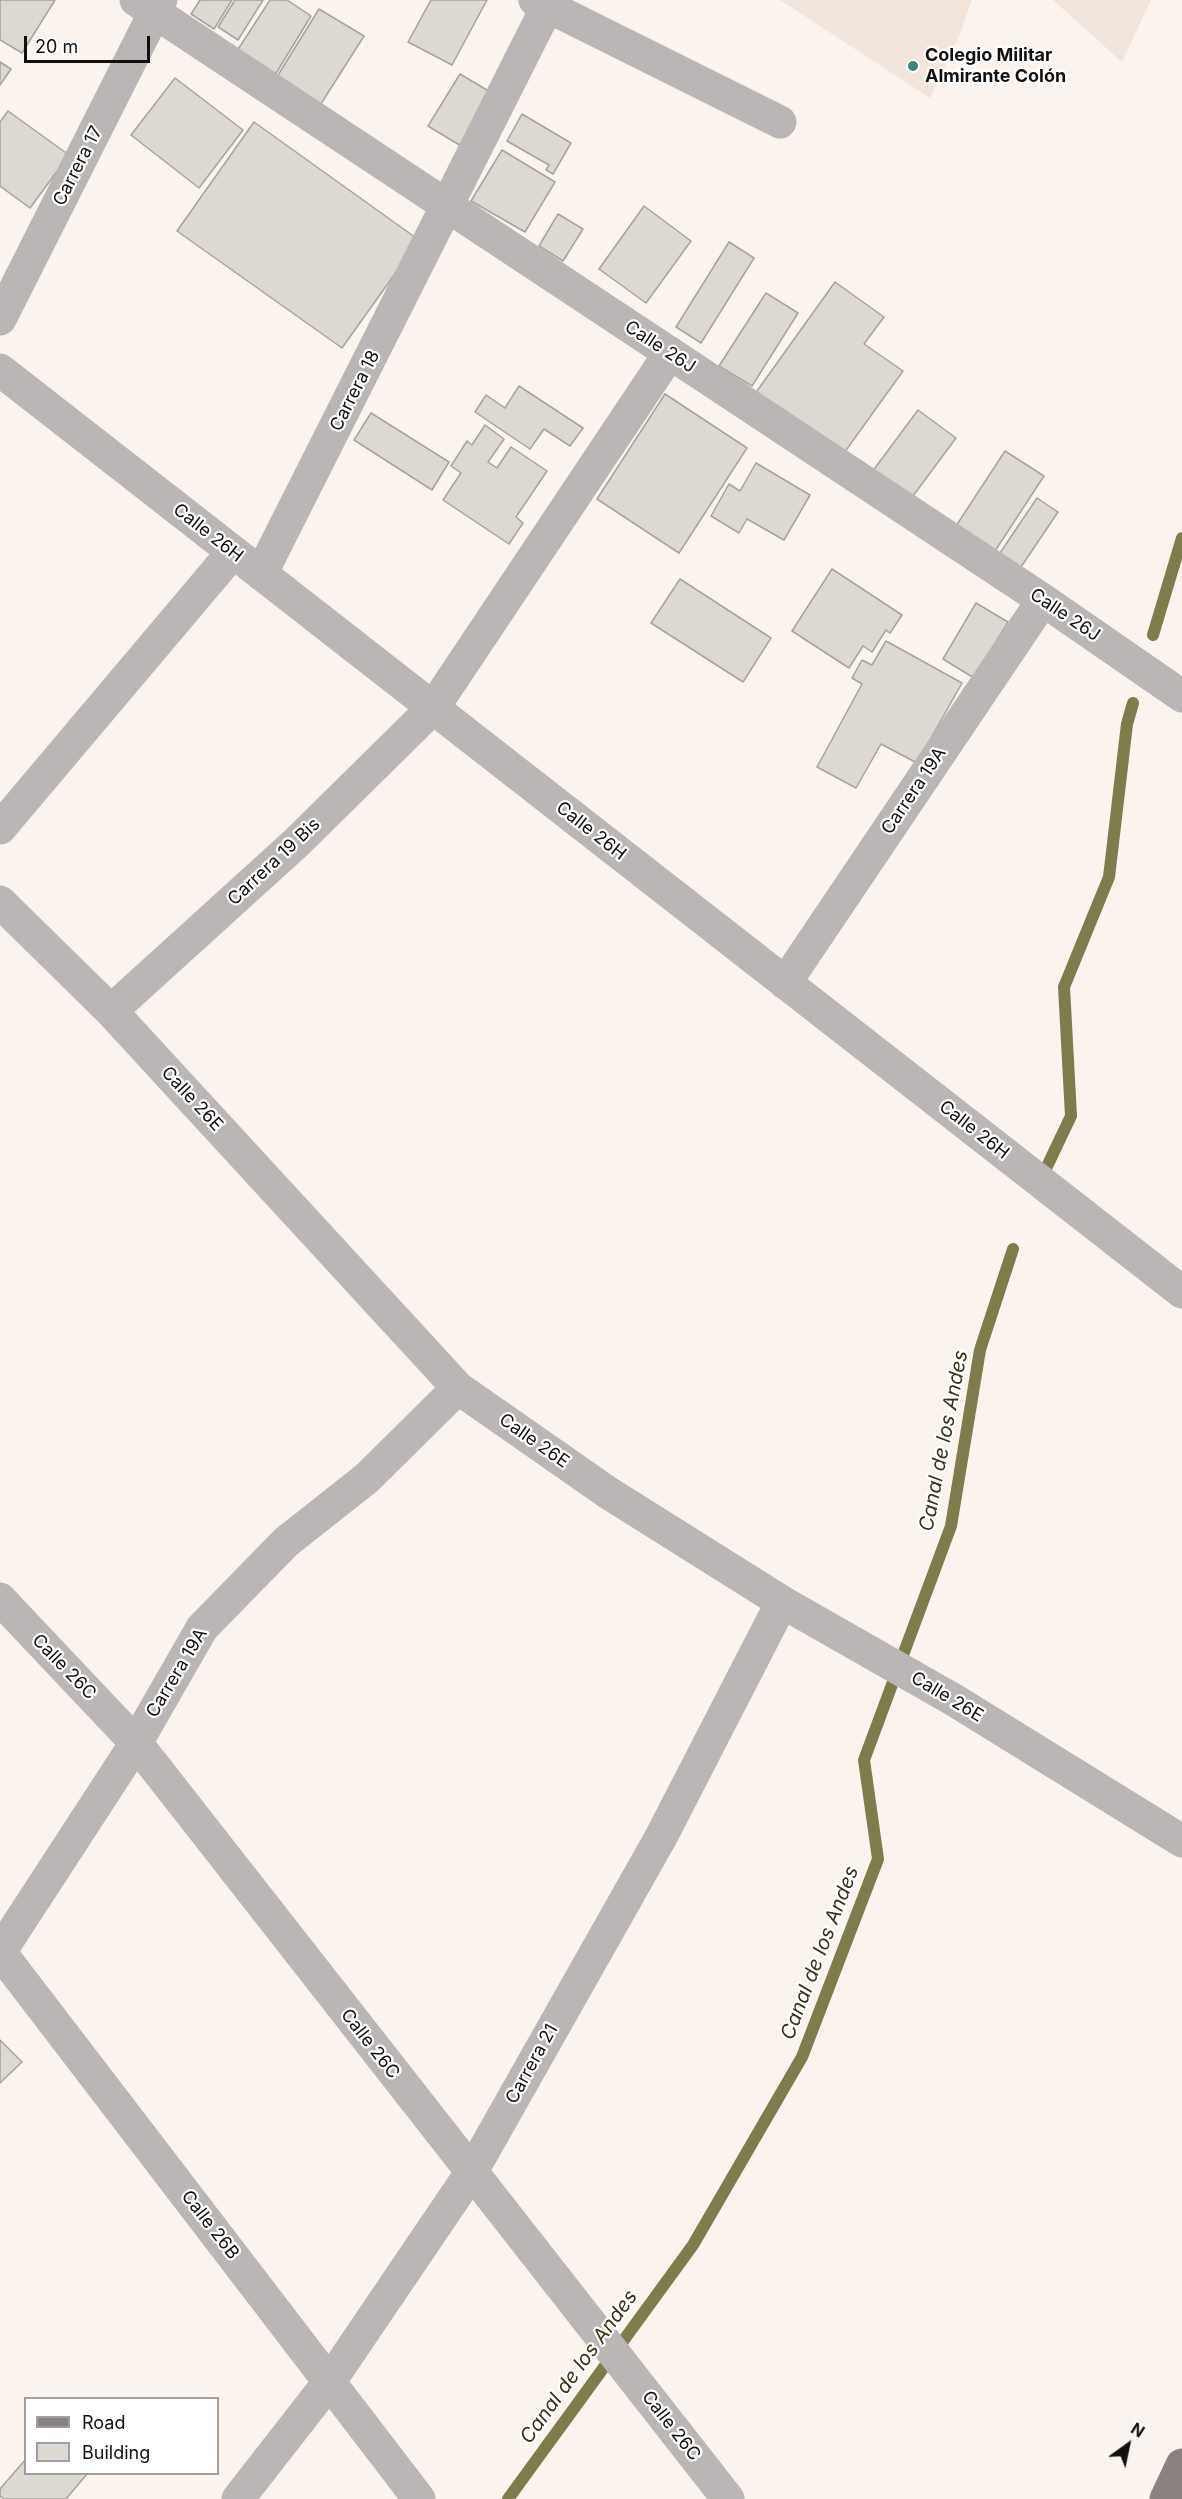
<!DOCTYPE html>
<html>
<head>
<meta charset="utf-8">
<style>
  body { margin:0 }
  #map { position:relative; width:1182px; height:2499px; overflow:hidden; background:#faf3ee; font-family:Inter,sans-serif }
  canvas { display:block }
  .legend { position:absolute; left:24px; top:2397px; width:195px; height:78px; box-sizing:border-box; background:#fff; border:2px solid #a09f9f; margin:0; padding:8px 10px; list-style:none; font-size:18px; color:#12100e }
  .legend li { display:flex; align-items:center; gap:12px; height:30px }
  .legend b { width:30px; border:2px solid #a09f9f }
  .north { position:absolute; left:1098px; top:2415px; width:60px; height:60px; -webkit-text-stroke:4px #fff; paint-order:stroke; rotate:33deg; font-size:16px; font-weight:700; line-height:24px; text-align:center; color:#12100e }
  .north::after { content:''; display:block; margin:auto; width:21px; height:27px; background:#12100e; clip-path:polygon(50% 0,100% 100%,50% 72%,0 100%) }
  .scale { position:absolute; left:24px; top:36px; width:126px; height:27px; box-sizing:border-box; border:3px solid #12100e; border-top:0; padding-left:8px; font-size:18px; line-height:21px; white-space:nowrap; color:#12100e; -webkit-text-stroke:4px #fff; paint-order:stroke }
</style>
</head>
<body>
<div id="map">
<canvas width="1182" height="2499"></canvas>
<ul class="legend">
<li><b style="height:8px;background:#898280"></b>Road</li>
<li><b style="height:16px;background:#ddd9d2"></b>Building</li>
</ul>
<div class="north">N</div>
<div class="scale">20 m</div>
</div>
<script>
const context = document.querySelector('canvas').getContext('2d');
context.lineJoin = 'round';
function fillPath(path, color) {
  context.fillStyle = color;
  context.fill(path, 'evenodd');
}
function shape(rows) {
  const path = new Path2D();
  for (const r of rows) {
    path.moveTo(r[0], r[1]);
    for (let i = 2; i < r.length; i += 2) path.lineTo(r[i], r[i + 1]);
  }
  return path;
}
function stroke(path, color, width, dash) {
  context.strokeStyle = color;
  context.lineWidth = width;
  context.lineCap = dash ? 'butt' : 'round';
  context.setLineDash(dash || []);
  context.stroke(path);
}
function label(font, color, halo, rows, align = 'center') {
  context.font = font + ' Inter,sans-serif';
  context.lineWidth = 4.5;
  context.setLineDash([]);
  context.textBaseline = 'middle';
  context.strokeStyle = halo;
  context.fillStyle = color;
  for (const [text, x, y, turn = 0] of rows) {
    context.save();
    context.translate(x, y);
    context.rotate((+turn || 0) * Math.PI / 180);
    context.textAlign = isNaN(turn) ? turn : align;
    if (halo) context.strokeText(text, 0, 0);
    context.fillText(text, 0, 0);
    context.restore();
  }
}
const built = shape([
  [780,0,972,0,960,34,930,98],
  [1053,0,1151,0,1122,62]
]);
const stream = shape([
  [1153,635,1182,538],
  [1041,1179,1071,1116,1064,987,1109,877,1127,724,1133,703],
  [508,2499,693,2245,802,2057,878,1859,864,1760,951,1526,980,1350,1013,1249]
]);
const building = shape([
  [0,0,55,0,22,53,0,40,0,0],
  [200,0,232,0,214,29,191,14,200,0],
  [235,0,263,0,238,40,218,27,235,0],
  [270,0,287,0,311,16,275,75,237,51,270,0],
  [431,0,487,0,452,65,408,42,431,0],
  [319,9,364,36,319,107,275,80,319,9],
  [0,62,11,69,0,85,0,62],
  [460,74,502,99,471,152,428,126,460,74],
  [175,78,243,130,199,188,131,135,175,78],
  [8,111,69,155,30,208,0,186,0,122,8,111],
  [522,114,571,143,553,174,546,170,549,165,507,141,522,114],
  [254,122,419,240,342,348,177,231,254,122],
  [502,150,555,182,525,232,471,201,502,150],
  [644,206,691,241,646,303,599,269,644,206],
  [558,214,583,229,563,261,539,246,558,214],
  [729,242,754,258,701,343,676,327,729,242],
  [835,282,884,317,864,344,903,371,839,460,752,398,835,282],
  [766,293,798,313,752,386,719,366,766,293],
  [519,386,583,428,570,446,544,429,530,449,475,412,486,395,505,408,519,386],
  [665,394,747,448,679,553,597,499,665,394],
  [918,410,956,438,910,500,872,472,918,410],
  [371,413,449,462,432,490,354,440,371,413],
  [485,425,504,439,488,462,497,468,511,447,547,471,516,517,523,523,509,544,443,500,461,473,451,466,467,441,472,445,485,425],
  [1005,451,1044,476,995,551,956,526,1005,451],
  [756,463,810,495,784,540,747,519,739,533,711,516,729,484,740,491,756,463],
  [1037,498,1058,512,1021,567,1000,553,1037,498],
  [832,569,902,615,890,633,886,630,872,652,863,646,849,668,792,631,832,569],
  [680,579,771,638,743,682,651,623,680,579],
  [976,603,1008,622,974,678,943,659,976,603],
  [886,641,962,683,917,763,881,744,856,788,817,767,862,684,852,678,862,660,872,665,886,641],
  [0,2040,22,2062,0,2083,0,2040],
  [26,2459,26,2474,87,2474,66,2499,4,2499,0,2496,0,2489,26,2459]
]);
const minor = shape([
  [136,0,1043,600,1182,696],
  [535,0,780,122],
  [0,319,161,0],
  [0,370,1182,1292],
  [261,574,547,7],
  [0,828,233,552],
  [0,902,111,1011,458,1388,607,1492,782,1602,954,1700,1182,1841],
  [785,983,1043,600],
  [111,1011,296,843,433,708,670,353],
  [0,1599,136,1743,728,2499],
  [0,1952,136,1743,202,1628,286,1542,367,1478,458,1388],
  [0,1952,419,2499],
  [238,2499,330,2381,471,2173,661,1837,782,1602]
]);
const primary = shape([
  [1166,2499,1182,2465]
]);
const markers = [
  [913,66,6,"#428475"]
];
const poiNames = [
  ["Colegio Militar",925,56],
  ["Almirante Colón",925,77]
];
const streetNames = [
  ["Carrera 17",78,166,-63],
  ["Calle 26J",660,347,33],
  ["Carrera 18",355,391,-63],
  ["Calle 26H",208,533,38],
  ["Calle 26J",1065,615,34],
  ["Carrera 19A",914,791,-56],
  ["Calle 26H",591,831,38],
  ["Carrera 19 Bis",274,862,-43],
  ["Calle 26E",192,1099,47],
  ["Calle 26H",974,1130,38],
  ["Calle 26E",534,1441,35],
  ["Calle 26C",64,1667,46],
  ["Carrera 19A",177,1673,-59],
  ["Calle 26E",947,1697,31],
  ["Calle 26C",370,2044,52],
  ["Carrera 21",532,2064,-61],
  ["Calle 26B",210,2225,52],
  ["Calle 26C",671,2426,52]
];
const waterNames = [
  ["Canal de los Andes",944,1441,-79],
  ["Canal de los Andes",820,1953,-69],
  ["Canal de los Andes",579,2367,-54]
];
fillPath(built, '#f2e5db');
stroke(stream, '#7e7c4c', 12);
fillPath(building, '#ddd9d2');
stroke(building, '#a6a39d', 1.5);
stroke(minor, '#bab6b5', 33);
stroke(primary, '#898280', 33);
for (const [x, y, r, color] of markers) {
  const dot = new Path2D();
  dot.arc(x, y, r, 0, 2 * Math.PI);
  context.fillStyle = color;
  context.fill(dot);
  stroke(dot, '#fff', 2);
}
label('bold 18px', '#12100e', '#fff', poiNames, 'left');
label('18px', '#12100e', '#fff', streetNames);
label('italic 20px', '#353315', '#fff', waterNames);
</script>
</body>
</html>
